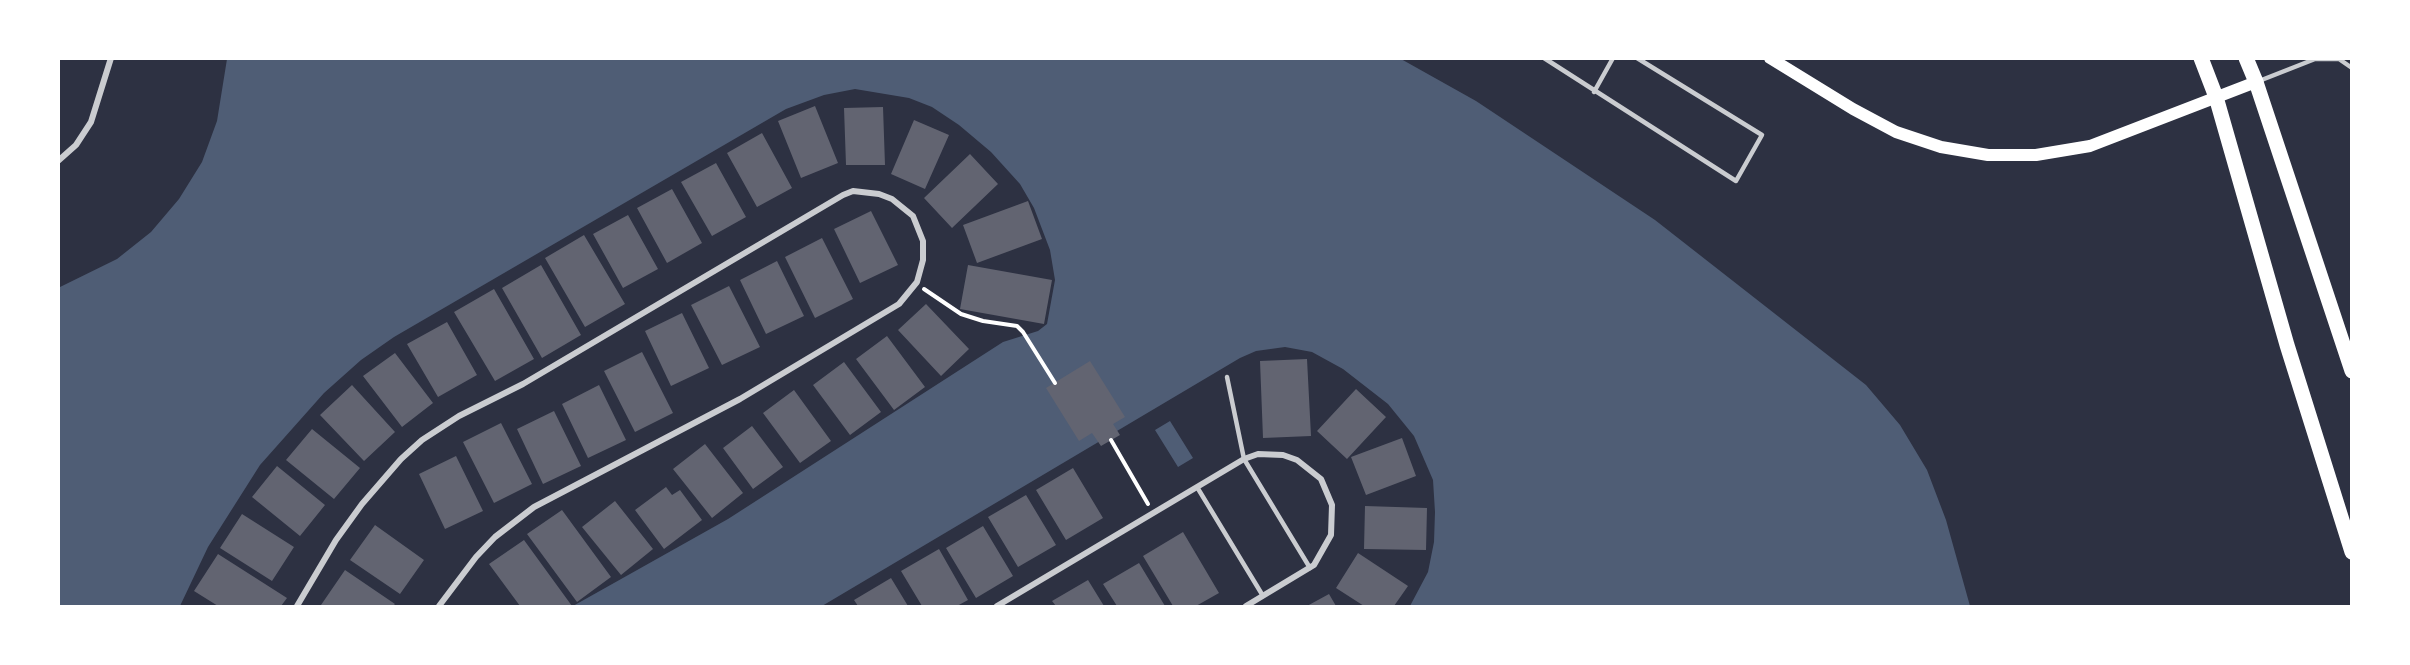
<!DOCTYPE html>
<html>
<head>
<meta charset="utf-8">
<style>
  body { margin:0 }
  #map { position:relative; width:2410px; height:665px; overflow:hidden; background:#2d3142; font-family:Lora,serif }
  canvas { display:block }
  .frame { position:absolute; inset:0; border:60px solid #fff; pointer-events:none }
</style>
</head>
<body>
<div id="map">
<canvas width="2410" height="665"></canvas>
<div class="frame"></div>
</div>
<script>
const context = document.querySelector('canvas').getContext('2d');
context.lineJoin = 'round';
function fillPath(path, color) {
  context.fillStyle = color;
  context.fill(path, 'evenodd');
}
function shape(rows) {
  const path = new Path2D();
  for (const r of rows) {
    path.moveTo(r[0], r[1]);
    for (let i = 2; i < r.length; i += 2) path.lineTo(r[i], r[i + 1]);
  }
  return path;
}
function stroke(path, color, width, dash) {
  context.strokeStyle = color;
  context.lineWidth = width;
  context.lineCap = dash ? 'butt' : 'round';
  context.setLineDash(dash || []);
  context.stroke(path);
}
const water = shape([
  [227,59,1401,59,1476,101,1655,220,1866,385,1900,425,1927,470,1946,520,1970,606,1410,606,1428,572,1434,542,1435,512,1433,480,1414,436,1388,404,1343,369,1312,352,1285,347,1256,351,1240,358,822,606,573,606,728,519,1003,342,1038,331,1047,324,1055,280,1050,250,1034,208,1020,184,991,152,959,125,932,107,909,98,855,89,824,95,786,109,394,337,361,360,324,393,260,465,208,547,180,606,59,606,58,288,117,259,151,232,179,199,202,162,217,121],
  [1170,421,1193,458,1178,467,1155,430]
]);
const building = shape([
  [815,106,838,163,801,178,778,121],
  [883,107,885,165,846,165,844,108],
  [914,120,949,135,925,189,891,174],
  [762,133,792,188,757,207,727,153],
  [970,154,998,184,952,228,924,198],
  [716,163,746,217,712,236,681,182],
  [672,189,702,243,667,263,637,208],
  [1028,201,1042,239,977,263,963,225],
  [871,211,898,265,860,283,834,229],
  [628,215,658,269,623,288,593,234],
  [584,235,625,304,585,327,545,258],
  [822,238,853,299,815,318,785,257],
  [777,261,804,316,766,334,740,280],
  [541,265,581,335,542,358,502,288],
  [968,265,1052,280,1044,324,960,309],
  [729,286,760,347,722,365,691,305],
  [494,289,534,359,495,381,454,312],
  [926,304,969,349,941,376,898,330],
  [682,313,709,368,671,386,645,331],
  [447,322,477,375,438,397,407,344],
  [887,336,925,387,894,410,856,359],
  [642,352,673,413,635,432,604,371],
  [395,353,433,403,402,427,363,376],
  [1307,359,1311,436,1263,438,1260,361],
  [1090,361,1125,417,1113,424,1120,435,1101,446,1092,433,1079,441,1046,388],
  [844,362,881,412,850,435,813,385],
  [352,385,395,432,364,461,320,415],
  [599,385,626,440,588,458,562,404],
  [1356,389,1386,417,1347,459,1317,431],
  [794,390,831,441,800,463,763,413],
  [554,411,581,466,543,484,517,429],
  [501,423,532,484,494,503,463,442],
  [752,426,783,467,753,489,723,448],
  [312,429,360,468,334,499,286,460],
  [1402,438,1416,476,1366,495,1351,457],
  [705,444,743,493,712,518,673,469],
  [456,456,483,511,445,529,419,474],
  [277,466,325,505,300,536,252,497],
  [1073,468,1103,518,1066,540,1036,490],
  [666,487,672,495,680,490,702,520,664,549,635,510],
  [1026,495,1056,545,1018,567,988,517],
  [615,501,653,549,621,575,582,527],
  [1365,506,1427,508,1426,550,1364,549],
  [562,510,611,577,577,602,527,534],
  [242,514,294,547,272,581,220,548],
  [375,525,424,560,400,594,350,560],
  [983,526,1013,576,976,598,946,548],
  [1183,532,1219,593,1196,606,1173,606,1143,556],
  [524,540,572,606,520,606,489,564],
  [939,549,968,600,957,606,922,606,901,571],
  [1358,553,1408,586,1394,606,1364,606,1336,588],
  [218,554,287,598,281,606,218,606,194,591],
  [1139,563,1165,606,1117,606,1103,584],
  [345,570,395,604,393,606,321,605],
  [891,578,908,606,858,606,854,600],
  [1088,580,1104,606,1056,606,1052,601],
  [1329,594,1336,606,1307,606]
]);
const path = shape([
  [924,289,961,314,983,321,1017,326,1023,332,1055,383],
  [1111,440,1148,504]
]);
const service = shape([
  [1544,58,1736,181,1762,135,1637,58],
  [2259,81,2315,59,2339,59,2352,68],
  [1594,92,1613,58],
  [1227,377,1244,459,1310,568],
  [1197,487,1263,596]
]);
const minor = shape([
  [58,161,76,145,91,122,111,58],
  [297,606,336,540,362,504,401,459,422,440,459,416,523,384,843,195,853,191,879,194,892,199,913,216,923,241,923,260,917,282,899,304,740,399,534,507,495,537,476,557,439,606],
  [997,606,1244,459,1258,454,1283,455,1297,460,1321,479,1332,505,1331,535,1314,565,1246,606]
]);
const secondary = shape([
  [1770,58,1853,109,1896,132,1941,147,1988,155,2036,155,2090,146,2256,82]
]);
const primary = shape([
  [2201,58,2216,97],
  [2246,58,2256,82]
]);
const trunk = shape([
  [2256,82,2352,371],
  [2216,97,2287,345,2352,552]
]);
fillPath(water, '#4f5d75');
fillPath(building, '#626471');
stroke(path, '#fff', 4);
stroke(service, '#caccd0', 4.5);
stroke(minor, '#caccd0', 6);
stroke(secondary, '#fff', 12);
stroke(primary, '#fff', 15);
stroke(trunk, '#fff', 15);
</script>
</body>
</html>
